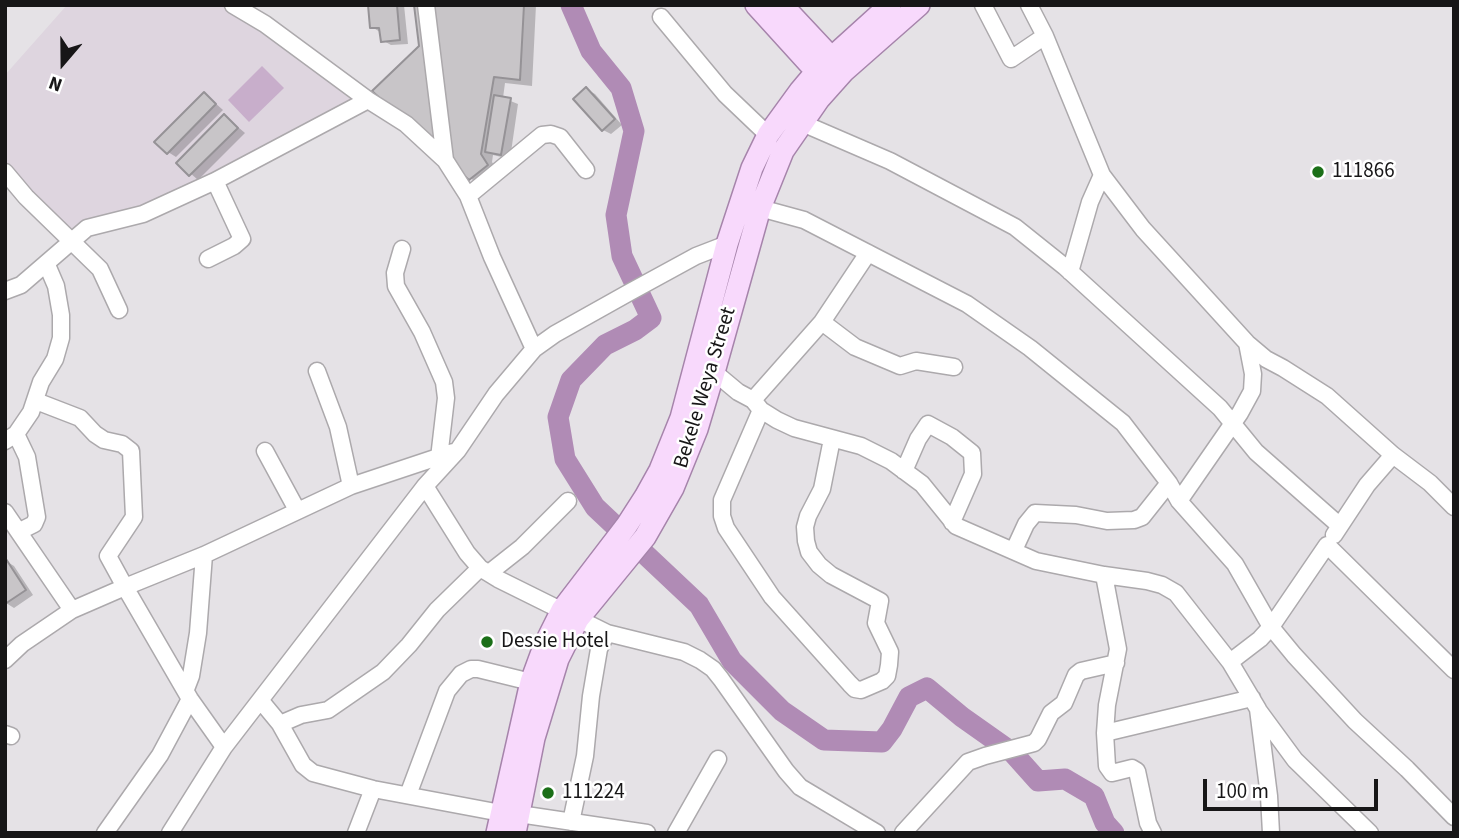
<!DOCTYPE html>
<html>
<head>
<meta charset="utf-8">
<style>
  body { margin:0 }
  #map { position:relative; width:1459px; height:838px; overflow:hidden; background:#e5e2e6; font-family:"Source Sans 3",sans-serif }
  canvas { display:block }
  .frame { position:absolute; inset:0; border:7px solid #171617; pointer-events:none }
  .north { position:absolute; left:28px; top:28px; width:70px; height:70px; -webkit-text-stroke:5px #fff; paint-order:stroke; rotate:200deg; font-size:19px; font-weight:700; line-height:28px; text-align:center; color:#171617 }
  .north::after { content:''; display:block; margin:auto; width:24px; height:32px; background:#171617; clip-path:polygon(50% 0,100% 100%,50% 72%,0 100%) }
  .scale { position:absolute; left:1203px; top:779px; width:175px; height:32px; box-sizing:border-box; border:4px solid #171617; border-top:0; padding-left:9px; font-size:21px; line-height:24px; white-space:nowrap; color:#171617; -webkit-text-stroke:5px #fff; paint-order:stroke }
</style>
</head>
<body>
<div id="map">
<canvas width="1459" height="838"></canvas>
<div class="frame"></div>
<div class="north">N</div>
<div class="scale">100 m</div>
</div>
<script>
const context = document.querySelector('canvas').getContext('2d');
context.lineJoin = 'round';
function fillPath(path, color) {
  context.fillStyle = color;
  context.fill(path, 'evenodd');
}
function shape(rows) {
  const path = new Path2D();
  for (const r of rows) {
    path.moveTo(r[0], r[1]);
    for (let i = 2; i < r.length; i += 2) path.lineTo(r[i], r[i + 1]);
  }
  return path;
}
function stroke(path, color, width, dash) {
  context.strokeStyle = color;
  context.lineWidth = width;
  context.lineCap = dash ? 'butt' : 'round';
  context.setLineDash(dash || []);
  context.stroke(path);
}
function label(font, color, halo, rows, align = 'center') {
  context.font = font + ' "Source Sans 3",sans-serif';
  context.lineWidth = 5;
  context.setLineDash([]);
  context.textBaseline = 'middle';
  context.strokeStyle = halo;
  context.fillStyle = color;
  for (const [text, x, y, turn = 0] of rows) {
    context.save();
    context.translate(x, y);
    context.rotate((+turn || 0) * Math.PI / 180);
    context.textAlign = isNaN(turn) ? turn : align;
    if (halo) context.strokeText(text, 0, 0);
    context.fillText(text, 0, 0);
    context.restore();
  }
}
const built = shape([
  [67,5,220,5,260,27,352,99,160,201,78,223,72,229,46,207,5,162,5,75]
]);
const green = shape([
  [262,66,284,88,249,122,228,100]
]);
const shadow = shape([
  [370,5,404,5,408,44,391,45,382,40,380,32,372,27],
  [416,5,536,5,532,86,505,83,503,98,518,104,510,159,493,155,492,162,498,172,481,185,470,178,420,47],
  [586,89,595,94,622,125,611,134,603,130],
  [205,94,223,110,176,157,168,152],
  [225,116,245,133,198,180,179,163],
  [6,561,14,566,33,595,14,608,6,603]
]);
const river = shape([
  [571,5,591,51,621,88,634,131,616,215,622,256,651,318,635,330,605,345,571,380,558,417,565,459,595,507,699,605,732,661,782,711,824,740,882,742,892,729,909,697,927,688,962,717,1013,753,1038,781,1065,779,1094,796,1105,823,1114,833]
]);
const building = shape([
  [368,5,397,5,400,40,381,42,379,28,370,28,368,5],
  [414,5,524,5,520,80,494,77,481,154,488,165,469,180,372,91,419,46,414,5],
  [586,87,615,119,602,131,573,99,586,87],
  [204,92,216,104,167,154,154,142,204,92],
  [494,95,511,98,501,155,485,152,494,95],
  [224,114,238,128,189,176,176,163,224,114],
  [6,559,26,590,5,604,5,560,6,559]
]);
const minor = shape([
  [233,5,265,24,368,100],
  [426,5,445,160],
  [983,5,1011,59,1045,36],
  [1029,5,1045,36,1102,175,1143,229,1247,343,1266,359,1283,368,1327,396,1393,455,1430,483,1454,507],
  [661,17,725,94,768,135],
  [802,123,890,161,1015,227,1065,267,1220,408,1256,452,1340,526],
  [5,172,26,197,100,269,119,310],
  [468,196,542,135,551,134,560,137,586,170],
  [760,208,804,220,967,304,1030,348,1123,423,1169,483,1179,501,1235,564,1271,627,1294,655,1355,721,1407,769,1454,817],
  [402,249,395,273,396,286,422,332,444,382,446,398,439,458],
  [208,259,234,246,242,239,215,181],
  [1070,272,1090,202,1102,175],
  [5,291,21,285,87,228,143,214,215,181,368,100,406,124,445,160,468,196,492,257,534,349],
  [822,322,868,253],
  [317,371,338,427,351,486],
  [714,372,738,392,753,400,761,410,777,420,794,428,861,446,891,461,922,484,956,526,1036,561,1104,575,1147,581,1162,585,1176,593,1230,662,1258,709,1269,796,1271,833],
  [753,400,822,322,855,347,900,366,916,361,954,367],
  [36,401,80,418,95,434,104,440,122,444,131,451,134,517,108,556,125,587,204,555,351,486,453,452],
  [761,410,722,500,722,516,726,528,772,597,850,684,855,689,861,690,882,681,887,676,889,665,890,652,876,623,880,601,831,575,819,565,809,552,806,541,805,527,808,516,822,489,832,439],
  [16,434,27,457,37,517,34,524,20,531],
  [5,441,16,434,31,412,41,382,55,359,61,338,61,315,56,286,47,265],
  [265,451,297,510],
  [904,471,918,439,928,424,952,437,972,453,973,474,952,522],
  [425,486,467,553,480,568,498,579,607,633,684,652,700,660,713,669,721,679,786,771,800,787,877,833],
  [1179,501,1240,413,1252,391,1253,374,1247,343],
  [5,512,72,610,125,587,190,699,224,747],
  [1334,535,1367,485,1393,455],
  [1014,550,1026,524,1035,513,1076,515,1107,521,1134,520,1142,517,1169,483],
  [489,573,522,547,568,501],
  [1104,575,1118,649,1107,705,1105,733,1252,698],
  [5,660,22,644,72,610],
  [1230,662,1260,639,1271,627,1327,545,1454,670],
  [186,689,191,676,198,633,204,555],
  [261,701,280,724,303,765,313,773,373,789,501,813],
  [1259,711,1295,760,1370,833],
  [280,724,301,715,328,710,383,672,409,645,437,610,480,568],
  [1105,733,1107,766,1112,773,1132,768,1137,771,1148,823,1153,833],
  [5,734,11,736],
  [408,795,447,691,461,674,471,669,478,669,531,682],
  [519,814,647,833],
  [571,822,585,756,591,696,599,649,607,633],
  [105,833,160,755,190,699],
  [170,833,224,747,425,486,458,450,496,394,534,349,555,334,630,292,696,256,727,244],
  [356,833,373,789],
  [676,833,718,759],
  [903,833,968,762,985,756,1034,743,1038,739,1051,713,1064,703,1076,675,1081,671,1116,663]
]);
const major = shape([
  [756,5,825,81],
  [782,5,840,67],
  [497,833,531,682,545,644,562,610,627,525,645,497,660,470,681,418,727,244,752,168,768,135,800,91,816,72,890,5],
  [515,833,534,738,558,659,578,619,645,537,673,488,697,429,714,372,760,208,783,151,819,99,844,71,919,5]
]);
const markers = [
  [1318,172,7,"#1b6f18"],
  [487,642,7,"#1b6f18"],
  [548,793,7,"#1b6f18"]
];
const poiNames = [
  ["111866",1332,172],
  ["Dessie Hotel",501,642],
  ["111224",562,793]
];
const streetNames = [
  ["Bekele Weya Street",706,388,-73]
];
fillPath(built, '#ded5df');
fillPath(green, '#c8aecb');
fillPath(shadow, '#0003');
stroke(river, '#b08bb5', 21);
fillPath(building, '#c8c5c8');
stroke(building, '#959296', 2);
stroke(minor, '#aca9ac', 19);
stroke(major, '#a684ab', 24);
stroke(minor, '#fff', 16);
stroke(major, '#f8d9fc', 21);
for (const [x, y, r, color] of markers) {
  const dot = new Path2D();
  dot.arc(x, y, r, 0, 2 * Math.PI);
  context.fillStyle = color;
  context.fill(dot);
  stroke(dot, '#fff', 2.5);
}
label('21px', '#171617', '#fff', poiNames, 'left');
label('21px', '#171617', '#fff', streetNames);
</script>
</body>
</html>
